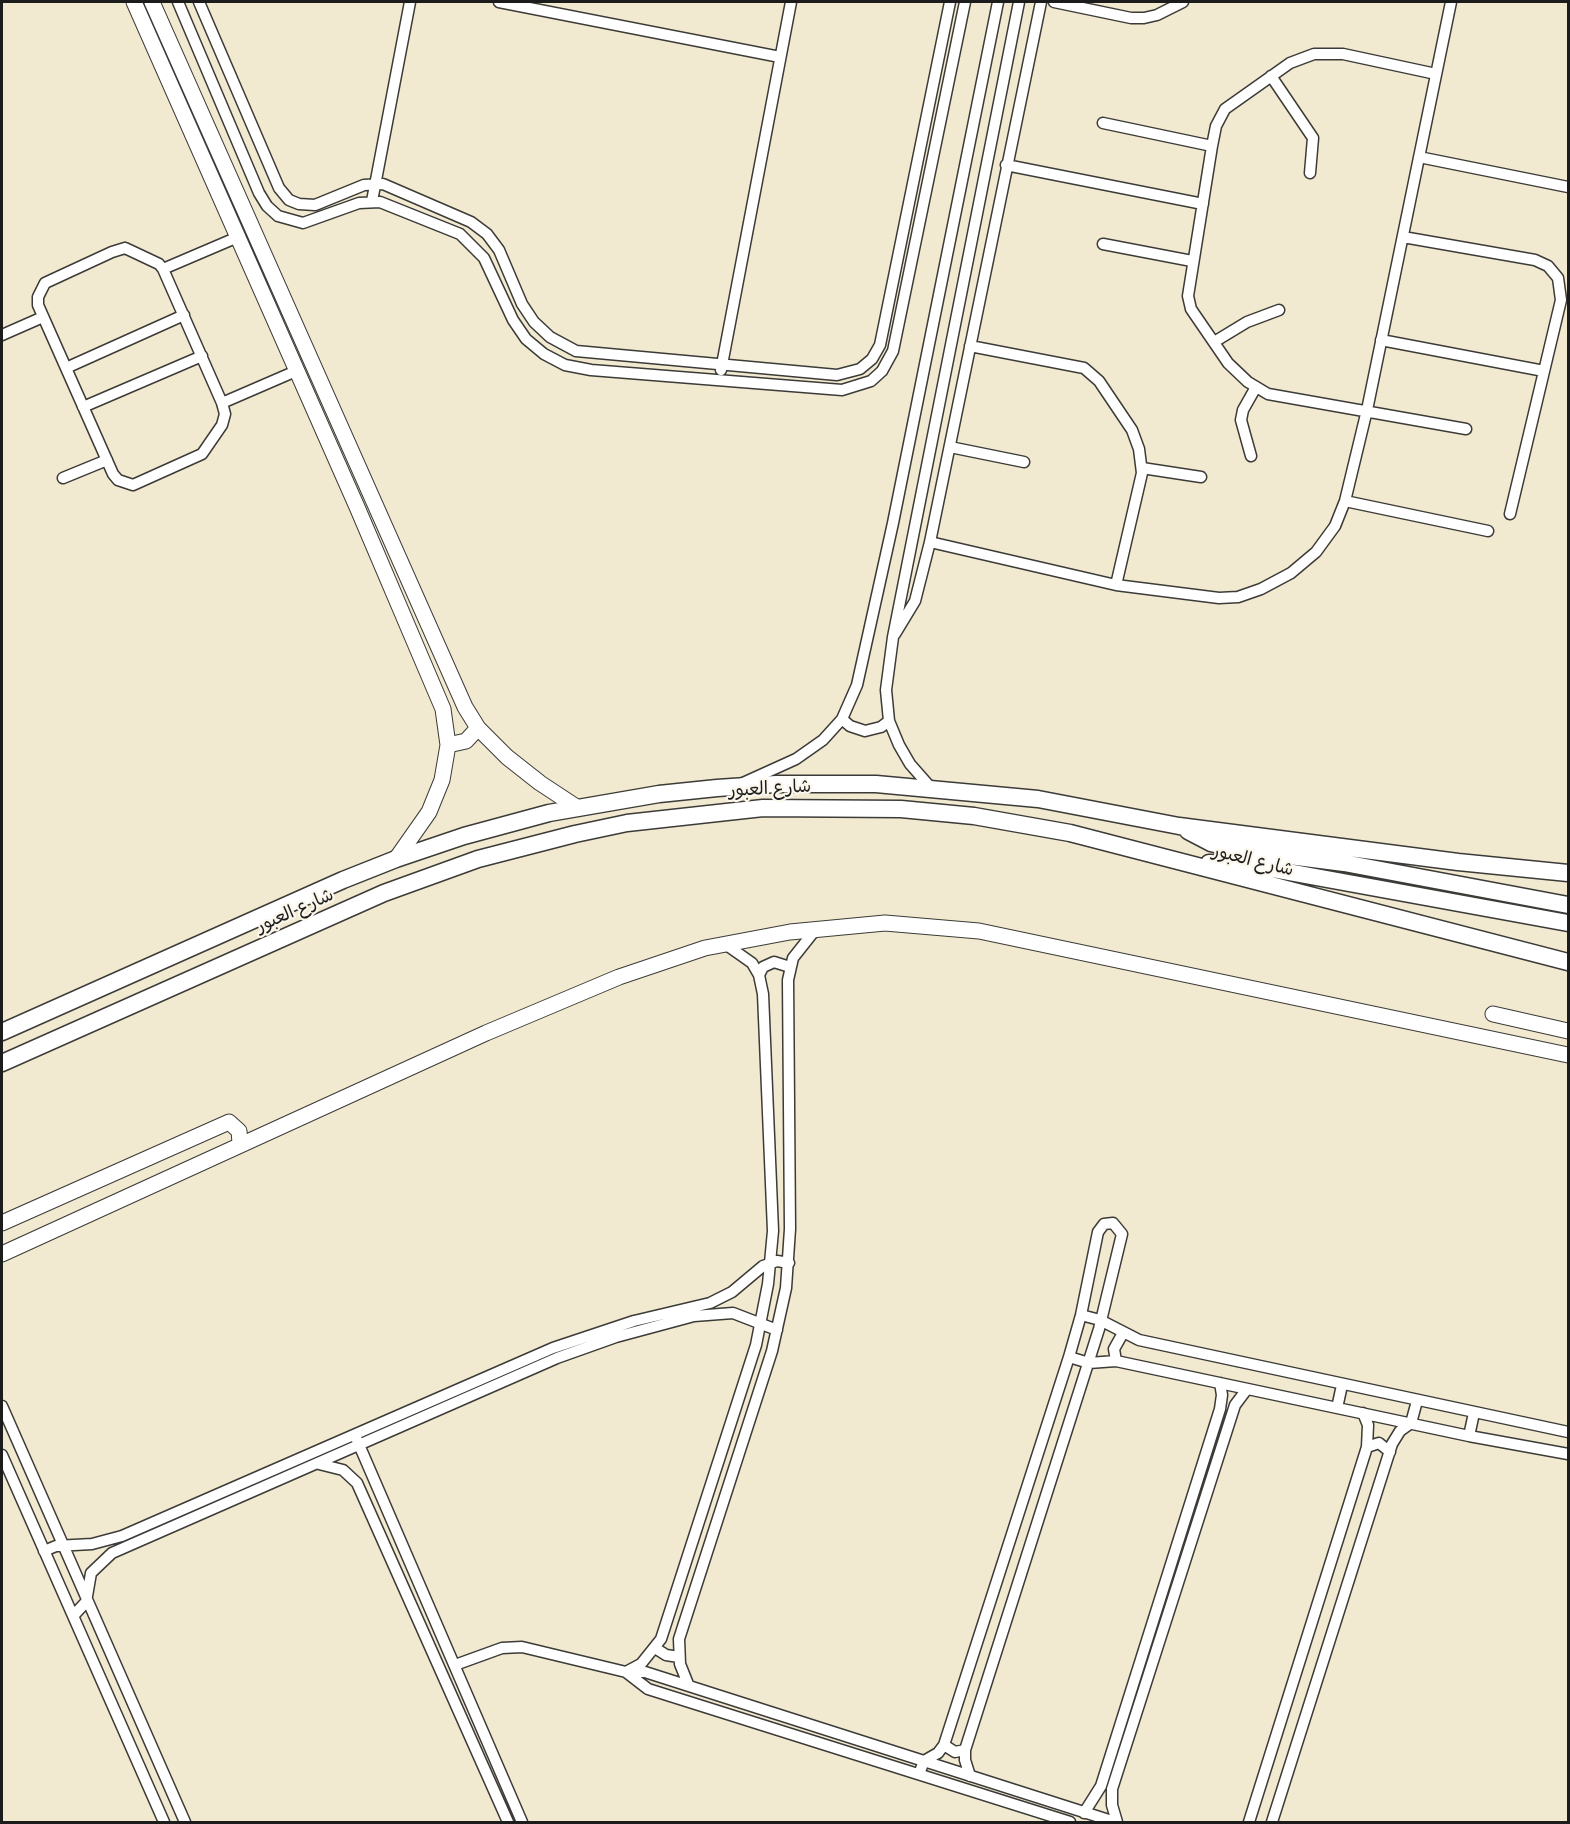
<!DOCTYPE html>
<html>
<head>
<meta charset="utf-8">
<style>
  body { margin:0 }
  #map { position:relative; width:1570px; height:1824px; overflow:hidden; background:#f1e9d0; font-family:"Patrick Hand",sans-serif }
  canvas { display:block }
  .frame { position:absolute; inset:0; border:3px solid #1c1c1c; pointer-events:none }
</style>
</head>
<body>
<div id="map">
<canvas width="1570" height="1824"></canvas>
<div class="frame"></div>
</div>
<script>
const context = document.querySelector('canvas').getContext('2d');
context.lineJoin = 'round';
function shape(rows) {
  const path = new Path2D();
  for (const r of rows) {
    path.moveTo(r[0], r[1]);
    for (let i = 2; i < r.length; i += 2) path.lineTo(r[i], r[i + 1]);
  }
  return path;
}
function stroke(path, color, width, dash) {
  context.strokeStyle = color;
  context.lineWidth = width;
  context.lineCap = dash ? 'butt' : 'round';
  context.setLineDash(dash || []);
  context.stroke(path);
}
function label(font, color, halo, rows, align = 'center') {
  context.font = font + ' "Patrick Hand","Playpen Sans Arabic",sans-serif';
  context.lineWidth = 4.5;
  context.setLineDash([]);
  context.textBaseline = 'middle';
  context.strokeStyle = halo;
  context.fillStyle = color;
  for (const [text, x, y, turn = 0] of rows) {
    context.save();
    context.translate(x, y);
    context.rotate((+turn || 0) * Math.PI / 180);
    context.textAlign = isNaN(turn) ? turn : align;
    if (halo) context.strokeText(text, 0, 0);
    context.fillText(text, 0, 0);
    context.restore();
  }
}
const street = shape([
  [178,2,259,193,267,206,278,216,303,223,359,203,380,202,460,234,484,258,513,320,526,339,544,354,565,365,591,370,842,390,871,381,882,371,893,351,965,2],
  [199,2,279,188,289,200,299,204,315,205,364,185,383,184,471,222,487,234,499,250,522,304,534,322,550,337,576,351,837,375,860,369,872,359,880,345,950,2],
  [499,2,780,57],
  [1054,2,1131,18,1144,18,1157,15,1183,2],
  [1436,74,1343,54,1314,54,1290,63,1225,109,1216,126,1212,146,1188,296,1191,309,1228,363,1248,382,1268,394,1466,429],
  [1271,76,1313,138,1310,173],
  [1103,123,1212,146],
  [1419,157,1568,187],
  [1006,165,1203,204],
  [372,201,410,2],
  [1403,237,1535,260,1548,266,1558,278,1561,300,1510,514],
  [1103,244,1192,261],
  [125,248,159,264,163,269,222,403,225,414,222,425,202,454,133,485,118,480,113,474,38,305,38,297,45,283,112,252,125,248],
  [163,269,238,237],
  [2,335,43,317],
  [1381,340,1544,371],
  [1214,342,1247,322,1279,310],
  [970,346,1084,368,1099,381,1132,430,1139,449,1142,473,1116,585],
  [66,368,184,315],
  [721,370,791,2],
  [222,403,296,371],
  [83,407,202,356],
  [950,447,1024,462],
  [1251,456,1241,420,1243,410,1256,387],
  [1142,468,1201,477],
  [63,478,107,460],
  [1345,501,1488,531],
  [930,542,1116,585,1219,598,1238,597,1261,589,1291,573,1316,552,1335,526,1345,501,1367,410,1451,2],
  [895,634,915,601,930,542,1041,2],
  [842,719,850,726,865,731,881,727,889,721],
  [743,783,796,759,823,740,842,719,857,685,893,523,998,2],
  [932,789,910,764,899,745,889,721,886,690,893,637,1019,2],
  [759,975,763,967,774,962,790,967],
  [1081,1315,1100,1320,1139,1340,1568,1432],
  [1069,1357,1089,1363,1116,1361,1469,1436,1568,1454],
  [1116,1361,1114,1349,1123,1333],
  [2,1406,185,1822],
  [1337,1408,1342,1385],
  [1469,1436,1474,1413],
  [357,1440,522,1822],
  [1367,1447,1379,1443,1390,1452],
  [2,1455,164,1822],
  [319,1464,343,1470,357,1483,508,1822],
  [44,1551,56,1546,92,1544,122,1536,553,1348,634,1321,710,1303,732,1292,763,1266,777,1261,789,1263],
  [74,1615,86,1602,91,1573,112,1553,557,1358,616,1337,694,1316,733,1313,777,1330],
  [655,1648,666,1655,679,1657],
  [455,1665,502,1648,522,1647,626,1672,645,1672,1115,1822],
  [626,1672,641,1664,661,1639,756,1345,768,1284,773,1231,763,994,759,975,752,963,725,944],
  [626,1672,648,1689,1070,1822],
  [688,1684,680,1664,679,1639,772,1351,786,1288,790,1229,788,980,793,958,816,929],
  [944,1745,955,1752,965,1750],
  [919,1774,924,1761,938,1753,944,1745,1069,1357,1081,1315,1098,1232,1104,1224,1113,1223,1122,1234,1099,1329,965,1750,965,1760,970,1776],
  [1084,1813,1101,1786,1220,1409,1222,1395,1220,1383],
  [1117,1822,1112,1805,1112,1789,1235,1405,1247,1389],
  [1249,1822,1367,1447,1368,1425,1363,1413],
  [1272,1822,1392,1444,1400,1431,1411,1423,1417,1401]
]);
const secondary = shape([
  [134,2,357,507,443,709,448,745,442,780,429,812,396,859],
  [152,2,465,707,478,728,507,757,540,783,578,808],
  [448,745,466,741,478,728],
  [1493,1014,1568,1031],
  [2,1223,229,1122,239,1131,240,1143],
  [2,1254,486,1033,619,977,705,948,790,932,885,923,979,931,1568,1055]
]);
const primary = shape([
  [1188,831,1211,843,1235,849,1344,863,1568,905],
  [1209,863,1261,867,1568,923],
  [2,1032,343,880,396,859,464,836,549,813,659,794,717,788,776,784,876,784,1038,799,1179,826,1458,862,1568,873],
  [2,1063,384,893,478,859,575,834,627,823,763,808,901,809,974,816,1070,833,1568,962]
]);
const streetNames = [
  ["شارع العبور",770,789,-3],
  ["شارع العبور",1253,861,14],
  ["شارع العبور",295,911,-24]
];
stroke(street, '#3c3b37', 13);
stroke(secondary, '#3c3b37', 17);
stroke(primary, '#3c3b37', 19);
stroke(street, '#fff', 10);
stroke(secondary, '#fff', 15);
stroke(primary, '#fff', 16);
label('18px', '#1c1c1c', '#fbf7ec', streetNames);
</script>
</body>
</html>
